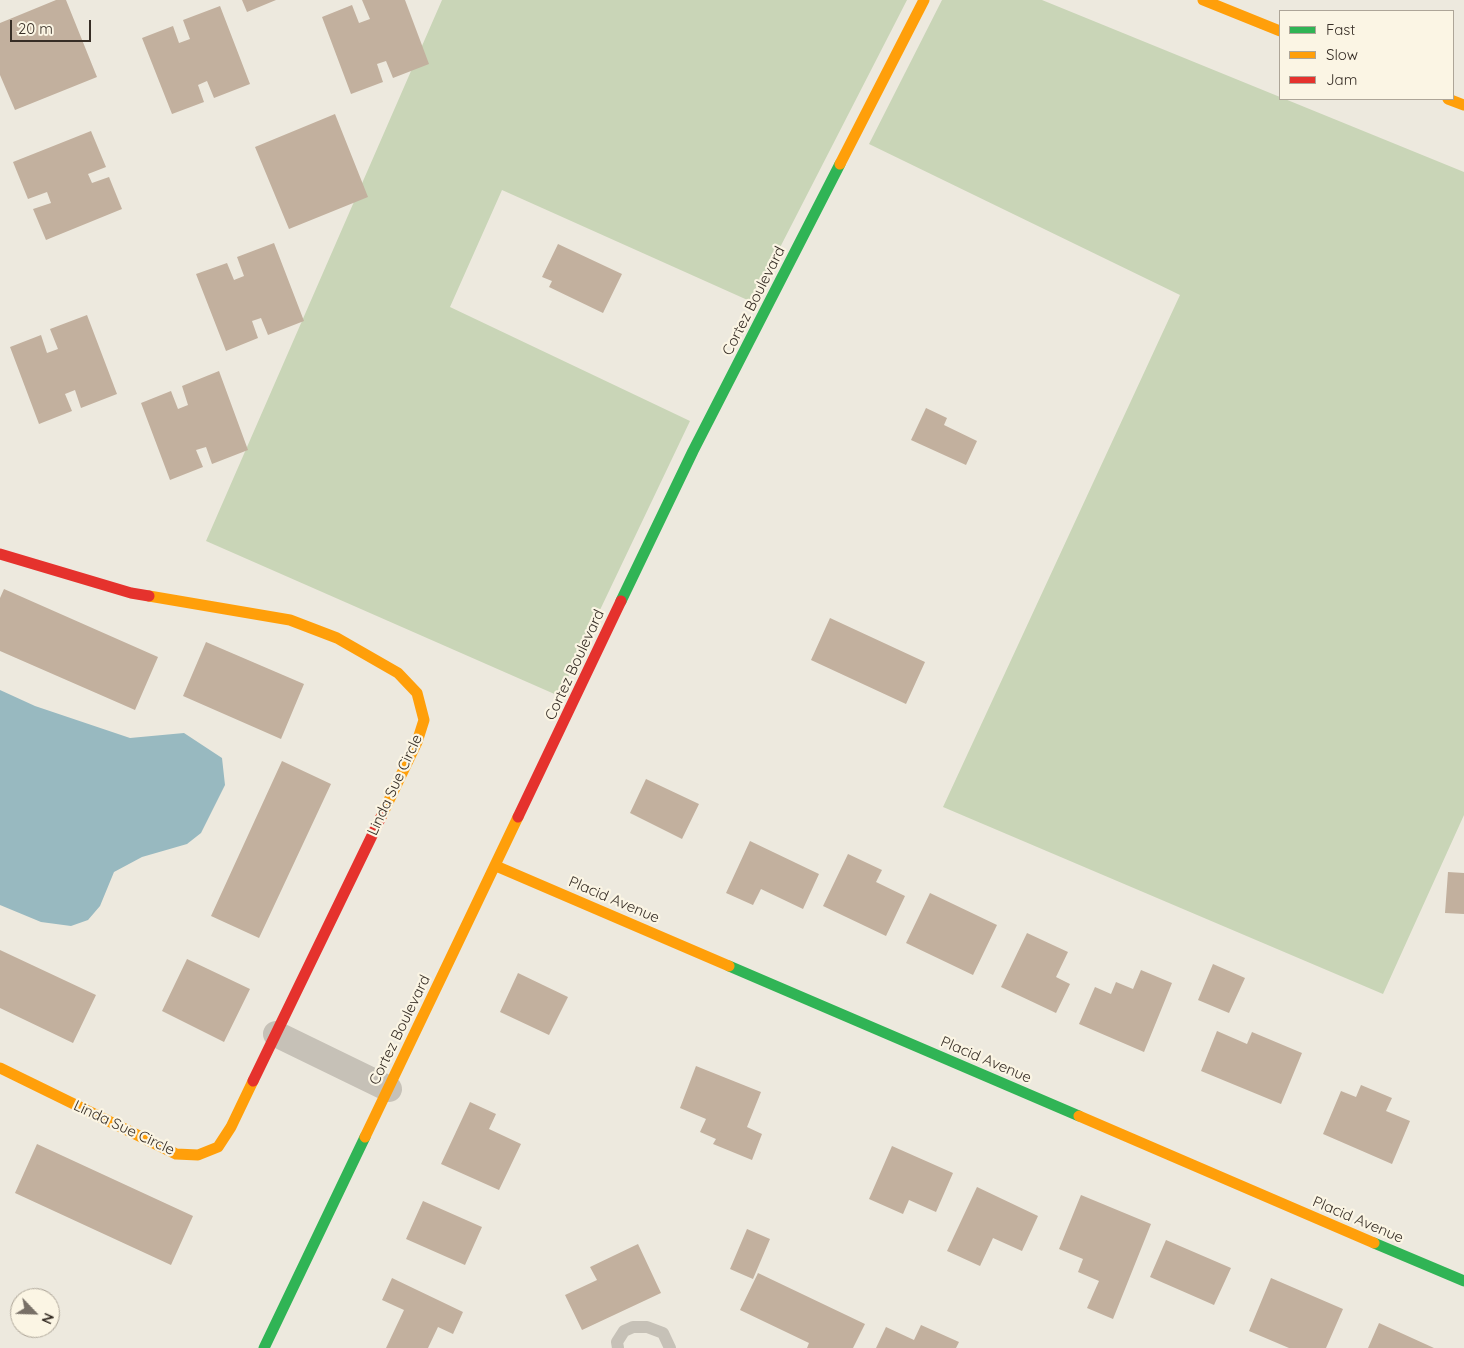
<!DOCTYPE html>
<html>
<head>
<meta charset="utf-8">
<style>
  body { margin:0 }
  #map { position:relative; width:1464px; height:1348px; overflow:hidden; background:#ede9de; font-family:Quicksand,sans-serif }
  canvas { display:block }
  .legend { position:absolute; left:1279px; top:10px; width:175px; height:90px; box-sizing:border-box; background:#fbf5e4; border:1px solid #ada598; margin:0; padding:6px 9px; list-style:none; font-size:15px; color:#372e26 }
  .legend li { display:flex; align-items:center; gap:10px; height:25px }
  .legend b { width:25px; border:1px solid #ada598 }
  .north { position:absolute; left:10px; top:1288px; width:50px; height:50px; box-sizing:border-box; background:#fbf5e4; border:1px solid #ada598; border-radius:50%; rotate:114deg; font-size:14px; font-weight:700; line-height:20px; text-align:center; color:#372e26 }
  .north::after { content:''; display:block; margin:auto; width:18px; height:22px; background:#776f66; clip-path:polygon(50% 0,100% 100%,50% 72%,0 100%) }
  .scale { position:absolute; left:10px; top:20px; width:81px; height:22px; box-sizing:border-box; border:2px solid #372e26; border-top:0; padding-left:6px; font-size:15px; line-height:18px; white-space:nowrap; color:#372e26; -webkit-text-stroke:4px #fbf5e4; paint-order:stroke }
</style>
</head>
<body>
<div id="map">
<canvas width="1464" height="1348"></canvas>
<ul class="legend">
<li><b style="height:6px;background:#30b455"></b>Fast</li>
<li><b style="height:6px;background:#ff9f0a"></b>Slow</li>
<li><b style="height:6px;background:#e5322d"></b>Jam</li>
</ul>
<div class="north">N</div>
<div class="scale">20 m</div>
</div>
<script>
const context = document.querySelector('canvas').getContext('2d');
context.lineJoin = 'round';
function fillPath(path, color) {
  context.fillStyle = color;
  context.fill(path, 'evenodd');
}
function shape(rows) {
  const path = new Path2D();
  for (const r of rows) {
    path.moveTo(r[0], r[1]);
    for (let i = 2; i < r.length; i += 2) path.lineTo(r[i], r[i + 1]);
  }
  return path;
}
function stroke(path, color, width, dash) {
  context.strokeStyle = color;
  context.lineWidth = width;
  context.lineCap = dash ? 'butt' : 'round';
  context.setLineDash(dash || []);
  context.stroke(path);
}
function label(font, color, halo, rows, align = 'center') {
  context.font = font + ' Quicksand,sans-serif';
  context.lineWidth = 4.5;
  context.setLineDash([]);
  context.textBaseline = 'middle';
  context.strokeStyle = halo;
  context.fillStyle = color;
  for (const [text, x, y, turn = 0] of rows) {
    context.save();
    context.translate(x, y);
    context.rotate((+turn || 0) * Math.PI / 180);
    context.textAlign = isNaN(turn) ? turn : align;
    if (halo) context.strokeText(text, 0, 0);
    context.fillText(text, 0, 0);
    context.restore();
  }
}
const green = shape([
  [442,0,907,0,752,302,502,190,450,307,690,421,559,696,206,541],
  [942,0,1042,0,1464,172,1464,815,1383,994,943,807,1180,295,869,144]
]);
const water = shape([
  [0,690,35,706,130,738,184,733,222,758,225,785,201,833,187,844,142,857,114,872,100,906,88,920,71,926,41,922,0,905]
]);
const building = shape([
  [56,0,66,0,97,77,15,110,0,75,0,23],
  [242,0,276,0,247,12],
  [362,0,405,0,429,64,393,78,386,61,377,64,383,82,351,94,322,17,352,5,359,23,370,19],
  [220,6,250,84,214,98,207,81,198,85,204,102,172,114,142,38,173,26,179,43,190,39,183,20],
  [335,114,368,197,289,229,255,147],
  [91,131,106,167,88,174,92,183,109,177,122,209,46,240,33,209,51,203,47,192,28,199,13,162],
  [274,243,304,321,268,335,261,318,252,321,258,338,226,351,196,274,227,263,234,280,244,276,237,257],
  [558,244,622,274,603,313,549,287,552,281,542,277],
  [87,315,117,394,81,408,75,390,65,394,72,411,39,424,10,347,41,335,47,353,58,349,50,329],
  [219,371,248,450,212,464,206,447,196,450,203,467,170,480,141,403,171,391,178,409,188,405,182,386],
  [926,408,947,418,944,425,977,441,966,465,911,440],
  [4,589,158,657,135,710,0,651,0,598],
  [830,618,925,662,906,704,811,660],
  [206,642,304,684,281,739,183,696],
  [282,761,331,784,259,938,211,916],
  [646,779,699,804,682,839,630,813],
  [750,841,819,874,803,909,761,889,753,905,726,893],
  [848,854,882,870,876,882,905,896,886,936,823,906],
  [1448,872,1464,873,1464,914,1445,913],
  [930,893,997,925,973,975,906,943],
  [1027,933,1068,952,1056,977,1070,984,1056,1013,1001,987],
  [0,950,96,995,73,1043,0,1008],
  [187,959,250,989,224,1042,162,1011],
  [1213,964,1245,978,1229,1013,1198,1000],
  [1141,970,1172,983,1144,1052,1079,1024,1095,987,1111,994,1116,982,1133,989],
  [518,973,568,997,549,1035,500,1012],
  [1217,1031,1247,1044,1252,1032,1302,1053,1281,1104,1201,1071],
  [696,1066,761,1092,747,1127,762,1134,752,1160,713,1144,716,1139,700,1132,706,1119,680,1108],
  [1361,1085,1392,1098,1386,1111,1410,1121,1392,1164,1323,1134,1341,1091,1356,1097],
  [470,1102,496,1114,489,1129,521,1144,499,1190,441,1164],
  [37,1144,193,1216,171,1265,15,1193],
  [892,1146,953,1173,936,1212,909,1200,903,1214,869,1199],
  [977,1187,1038,1216,1022,1251,993,1238,980,1266,947,1251],
  [1081,1195,1151,1224,1113,1319,1087,1308,1099,1281,1078,1272,1083,1259,1059,1249],
  [423,1201,482,1227,465,1265,406,1239],
  [747,1229,770,1239,753,1279,730,1269],
  [1166,1240,1231,1268,1214,1305,1150,1277],
  [638,1244,661,1293,582,1330,565,1295,597,1280,590,1267],
  [758,1273,865,1324,853,1348,807,1348,809,1343,740,1310],
  [392,1278,463,1312,453,1334,438,1327,428,1348,386,1348,404,1310,382,1300],
  [1271,1278,1343,1309,1326,1348,1289,1348,1249,1331],
  [1379,1323,1434,1348,1368,1348],
  [921,1325,959,1342,956,1348,876,1348,886,1327,914,1340]
]);
const lane = shape([
  [618,1348,617,1342,624,1331,633,1327,647,1327,663,1333,670,1348]
]);
const street = shape([
  [276,1034,389,1089]
]);
const fast = shape([
  [621,601,693,451,840,164],
  [729,966,1079,1116],
  [1374,1243,1464,1281],
  [264,1348,365,1137]
]);
const slow = shape([
  [1203,0,1280,31],
  [1448,99,1464,105],
  [840,164,924,0],
  [149,596,290,620,337,638,398,673,417,693,424,720,417,742,381,817],
  [496,866,729,966],
  [0,1068,176,1154,198,1155,218,1147,231,1127,253,1081],
  [1079,1116,1374,1243],
  [365,1137,518,817]
]);
const jam = shape([
  [0,554,131,593,149,596],
  [518,817,621,601],
  [253,1081,381,817]
]);
const streetNames = [
  ["Cortez Boulevard",754,301,-63],
  ["Cortez Boulevard",575,665,-65],
  ["Linda Sue Circle",395,785,-65],
  ["Placid Avenue",614,900,23],
  ["Cortez Boulevard",400,1030,-64],
  ["Placid Avenue",986,1060,23],
  ["Linda Sue Circle",124,1128,25],
  ["Placid Avenue",1358,1220,23]
];
fillPath(green, '#c9d5b7');
fillPath(water, '#98b9c0');
fillPath(building, '#c2b09e');
stroke(lane, '#c6c1b7', 12);
stroke(street, '#c6c1b7', 26);
stroke(fast, '#30b455', 11);
stroke(slow, '#ff9f0a', 11);
stroke(jam, '#e5322d', 11);
label('15px', '#372e26', '#fbf5e4', streetNames);
</script>
</body>
</html>
